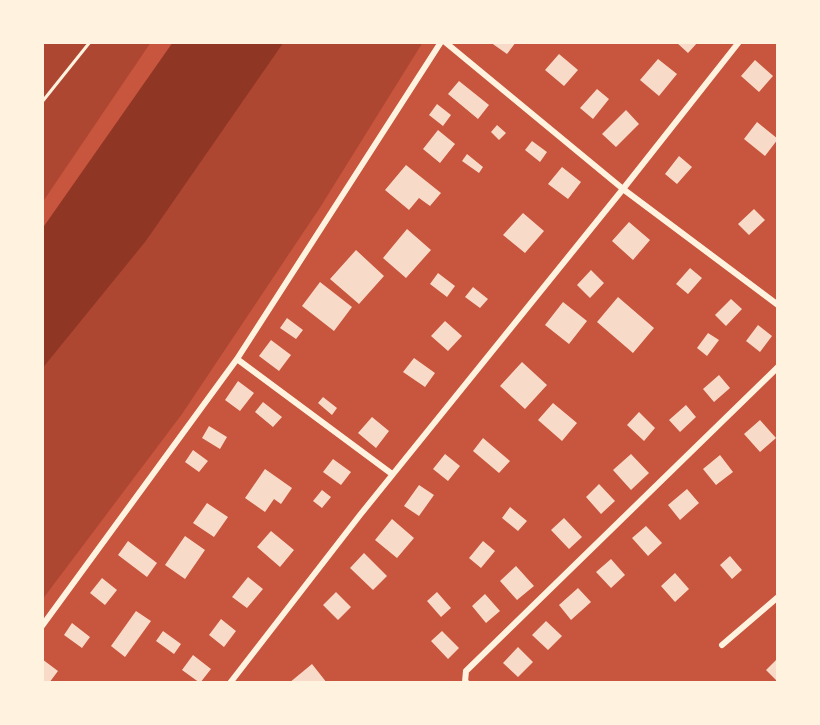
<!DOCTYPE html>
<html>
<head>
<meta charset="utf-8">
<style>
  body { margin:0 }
  #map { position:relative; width:820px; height:725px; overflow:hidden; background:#c8553d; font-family:"Alegreya Sans",sans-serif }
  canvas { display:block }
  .frame { position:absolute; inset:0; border:44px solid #fff3e0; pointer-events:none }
</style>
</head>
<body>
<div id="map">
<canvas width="820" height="725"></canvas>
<div class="frame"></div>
</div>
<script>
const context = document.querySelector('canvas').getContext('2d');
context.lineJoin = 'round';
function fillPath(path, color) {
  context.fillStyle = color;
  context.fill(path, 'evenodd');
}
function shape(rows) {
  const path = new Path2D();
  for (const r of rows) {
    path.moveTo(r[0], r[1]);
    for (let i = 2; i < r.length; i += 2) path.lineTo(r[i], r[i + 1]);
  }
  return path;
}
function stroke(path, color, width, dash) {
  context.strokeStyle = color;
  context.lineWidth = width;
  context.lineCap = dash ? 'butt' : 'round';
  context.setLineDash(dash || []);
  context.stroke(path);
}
const green = shape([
  [42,42,151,42,42,203],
  [284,42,423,42,321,206,182,414,42,600,42,369,146,241]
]);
const water = shape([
  [173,42,284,42,146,241,42,369,42,229]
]);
const building = shape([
  [490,42,516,42,507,54],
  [676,42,698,42,688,53],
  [559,54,578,70,564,86,545,70],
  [658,59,677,74,659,96,640,80],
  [755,60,773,76,759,92,741,76],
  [459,81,489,105,478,119,448,94],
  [597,89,609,99,593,119,580,108],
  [437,104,451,115,443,126,429,115],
  [626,110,639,124,616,147,602,134],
  [757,122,778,139,765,156,744,139],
  [497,125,506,133,499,140,491,132],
  [438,130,455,144,440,163,423,149],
  [532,141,547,152,540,162,525,150],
  [467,154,483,167,479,173,462,161],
  [679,156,692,167,677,184,665,174],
  [406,165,441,193,430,206,419,198,409,210,385,190],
  [562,167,581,182,568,199,548,184],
  [754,209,765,220,749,235,738,224],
  [523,213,544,231,525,253,503,235],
  [629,222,650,240,633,260,612,241],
  [407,229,431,250,406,278,383,258],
  [356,250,384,276,359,304,330,279],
  [690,268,702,278,688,294,676,284],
  [591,270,604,283,590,298,577,285],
  [438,273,455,286,447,297,430,284],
  [320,282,352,307,334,331,302,306],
  [473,287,488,299,480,308,465,297],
  [618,297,654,328,633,353,597,322],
  [731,299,742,309,726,326,715,315],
  [563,302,587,321,569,344,545,325],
  [287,318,303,330,296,339,280,328],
  [445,321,462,336,448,351,431,336],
  [758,325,772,336,760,352,746,341],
  [708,333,719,340,707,356,697,348],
  [271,340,291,355,279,371,259,356],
  [414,358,435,373,425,387,403,372],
  [522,362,547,385,525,409,500,386],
  [719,375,730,388,714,402,703,389],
  [238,381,254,393,240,411,225,400],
  [323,397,337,408,332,415,318,403],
  [263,402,282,417,273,427,255,412],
  [553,403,577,423,562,441,538,420],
  [686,405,696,417,680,432,669,420],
  [639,412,655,428,644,441,627,425],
  [372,417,389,431,376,448,358,433],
  [760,420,776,438,760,452,744,434],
  [209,426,227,437,220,449,202,438],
  [483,438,510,461,499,473,473,451],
  [193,450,208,461,199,472,185,462],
  [445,454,460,466,448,481,433,469],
  [631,454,649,473,631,490,613,470],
  [720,455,733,472,716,485,703,469],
  [333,459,351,472,341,485,323,472],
  [265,469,292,488,281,504,274,499,265,512,245,498],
  [599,484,615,501,601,514,586,497],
  [419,485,434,495,419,516,404,506],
  [687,489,699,503,680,520,668,505],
  [322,490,331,497,322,508,313,501],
  [207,503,228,517,214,537,193,523],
  [510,507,527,521,518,531,502,518],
  [564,518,582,537,569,549,551,530],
  [392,519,414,538,397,558,375,540],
  [646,526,662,543,648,556,632,538],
  [271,531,294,550,280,567,257,547],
  [185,536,205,550,185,579,165,565],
  [128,541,157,563,147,577,118,555],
  [483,541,495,551,481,568,469,558],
  [364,553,387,576,373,590,350,568],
  [730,556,742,570,732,579,720,565],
  [611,559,625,575,611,588,596,572],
  [516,566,534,586,517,600,500,581],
  [675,573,689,589,675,602,661,586],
  [248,577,263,589,247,608,232,597],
  [102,578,117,590,105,605,90,593],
  [578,588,591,602,571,620,559,605],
  [336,592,351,607,338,620,323,605],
  [437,592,451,608,441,617,427,601],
  [485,594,500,611,486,623,472,606],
  [136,611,151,621,125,657,111,646],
  [221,619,236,631,224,647,209,635],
  [546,621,562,636,548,650,532,635],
  [72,623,90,637,82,648,64,635],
  [163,631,181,644,174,654,156,641],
  [442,631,459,648,448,659,431,641],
  [518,647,533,662,518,677,503,663],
  [193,655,211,669,200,683,182,670],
  [778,658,778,682,766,670],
  [42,659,58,671,49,683,42,683],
  [312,664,327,683,289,683]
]);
const path = shape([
  [42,102,90,42]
]);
const minor = shape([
  [445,42,623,189,778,305],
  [237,359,392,474],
  [42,626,237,359,441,42],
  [722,645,778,597],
  [230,683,360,515,623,189,739,42],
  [467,683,465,682,466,671,778,367]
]);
fillPath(green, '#ae4732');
fillPath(water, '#8f3625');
fillPath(building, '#f7dbc8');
stroke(path, '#fff3e0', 3);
stroke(minor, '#fff3e0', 6);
</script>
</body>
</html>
